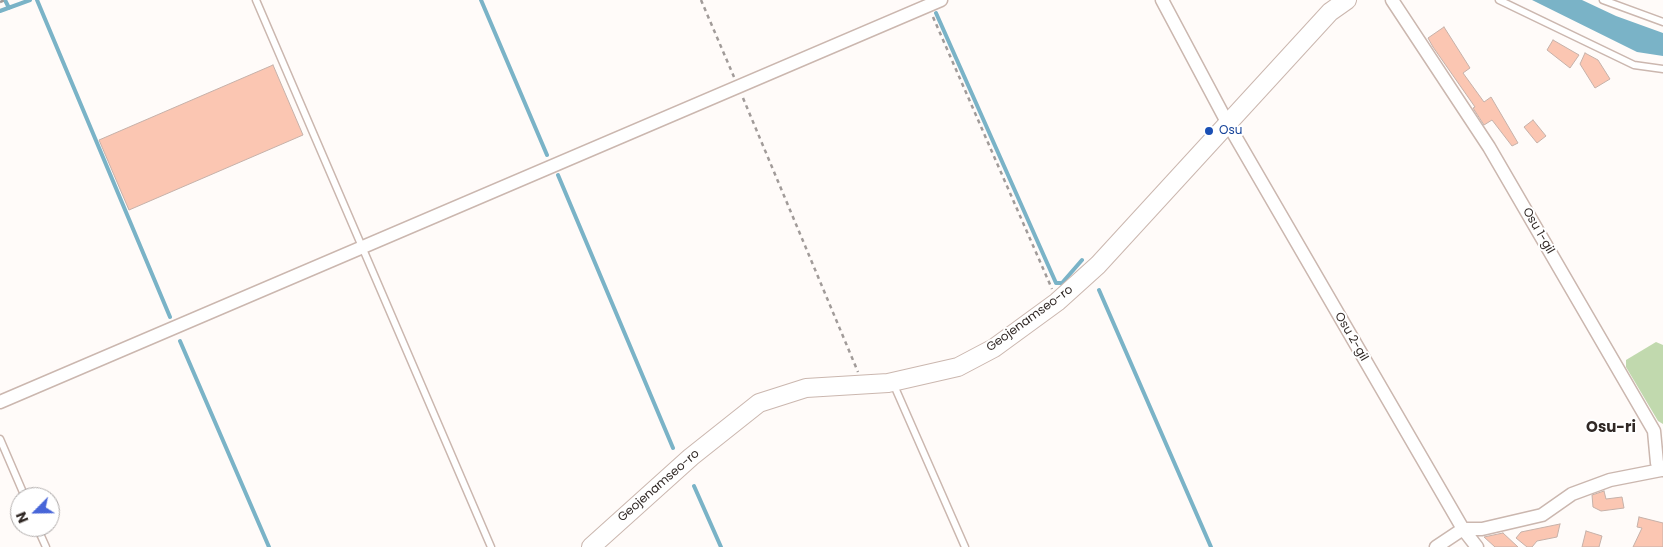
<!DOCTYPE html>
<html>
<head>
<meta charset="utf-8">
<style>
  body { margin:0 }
  #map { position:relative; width:1663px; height:547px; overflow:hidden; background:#fffbf9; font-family:Poppins,sans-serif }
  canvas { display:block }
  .north { position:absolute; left:10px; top:487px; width:50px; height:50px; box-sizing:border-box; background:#fff; border:1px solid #ada9a8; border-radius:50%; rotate:247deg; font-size:14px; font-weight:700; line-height:20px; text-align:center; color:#312926 }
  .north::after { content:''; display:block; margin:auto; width:18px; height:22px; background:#4765d8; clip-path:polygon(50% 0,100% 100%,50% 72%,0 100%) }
</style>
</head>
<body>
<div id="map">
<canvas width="1663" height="547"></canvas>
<div class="north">N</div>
</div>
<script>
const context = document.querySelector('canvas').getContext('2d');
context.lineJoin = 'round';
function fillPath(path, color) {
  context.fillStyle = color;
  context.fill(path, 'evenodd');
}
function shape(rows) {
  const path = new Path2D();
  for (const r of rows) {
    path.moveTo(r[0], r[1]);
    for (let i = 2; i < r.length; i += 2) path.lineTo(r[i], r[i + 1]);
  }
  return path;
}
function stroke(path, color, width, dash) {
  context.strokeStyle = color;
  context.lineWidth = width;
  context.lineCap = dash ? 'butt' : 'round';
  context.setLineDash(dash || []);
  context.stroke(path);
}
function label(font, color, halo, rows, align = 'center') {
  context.font = font + ' Poppins,sans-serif';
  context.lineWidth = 4;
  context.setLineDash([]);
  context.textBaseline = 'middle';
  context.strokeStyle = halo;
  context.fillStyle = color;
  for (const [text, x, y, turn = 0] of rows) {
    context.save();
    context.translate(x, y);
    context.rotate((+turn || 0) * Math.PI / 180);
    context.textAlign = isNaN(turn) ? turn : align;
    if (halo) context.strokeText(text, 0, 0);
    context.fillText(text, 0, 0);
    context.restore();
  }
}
const green = shape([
  [1656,342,1663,345,1663,424,1658,421,1626,367,1626,360]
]);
const water = shape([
  [1532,0,1582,0,1616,16,1663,33,1663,56,1637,52]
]);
const stream = shape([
  [5,0,9,8],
  [37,0,170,317],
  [481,0,547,155],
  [0,11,30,0],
  [936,13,1056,283,1062,283,1082,260],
  [558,175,673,448],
  [1099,290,1211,547],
  [180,341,269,547],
  [694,486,721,547]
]);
const building = shape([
  [1444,27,1470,68,1463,73,1484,102,1491,97,1518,143,1512,146,1492,120,1484,125,1473,108,1475,107,1433,47,1428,38,1444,27],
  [1553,40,1579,55,1570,68,1547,50,1553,40],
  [1585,53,1598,60,1610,79,1595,88,1580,64,1585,53],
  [273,65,303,135,129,210,99,140,273,65],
  [1533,120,1546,136,1537,143,1524,127,1533,120],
  [1604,491,1606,499,1622,497,1624,508,1601,511,1593,507,1592,495,1604,491],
  [1639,517,1663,523,1663,547,1633,547,1642,528,1637,527,1639,517],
  [1560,524,1557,537,1537,541,1532,547,1527,547,1516,538,1521,532,1560,524],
  [1586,531,1602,536,1599,547,1582,547,1586,531],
  [1503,533,1518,547,1495,547,1484,537,1503,533]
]);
const path = shape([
  [701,0,734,77],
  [0,2,5,0],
  [933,17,1052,289],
  [743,98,858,372]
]);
const service = shape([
  [256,0,491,547],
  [1499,0,1634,65,1663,69],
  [1603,0,1663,22],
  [893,383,965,547],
  [0,439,25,497],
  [37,527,46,547]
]);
const minor = shape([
  [1162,0,1228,124,1463,529,1477,547],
  [1392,0,1489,147,1654,431,1657,463,1663,470],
  [0,402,941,0],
  [1436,547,1463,529,1482,529,1542,515,1572,494,1610,480,1661,470]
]);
const secondary = shape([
  [591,547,691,457,759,403,806,388,888,383,958,367,994,348,1057,302,1098,265,1330,12,1347,0]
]);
const markers = [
  [1209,131,5,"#1a4fb4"]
];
const transitNames = [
  ["Osu",1219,131]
];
const streetNames = [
  ["Osu 1-gil",1538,231,60],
  ["Geojenamseo-ro",1030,319,-36],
  ["Osu 2-gil",1351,337,60],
  ["Geojenamseo-ro",659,486,-41]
];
const quarterNames = [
  ["Osu-ri",1611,428]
];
fillPath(green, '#c1d9ae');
fillPath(water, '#7ab3c7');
stroke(stream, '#7ab3c7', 4);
fillPath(building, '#fbc6b2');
stroke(building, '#c6b1a9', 1);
stroke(service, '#cbb7af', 9);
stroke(minor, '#cbb7af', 15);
stroke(secondary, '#cbb7af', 20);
stroke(path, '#a19b99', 2.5, [4, 4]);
stroke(service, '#fff', 6);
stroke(minor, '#fff', 12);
stroke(secondary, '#fff', 18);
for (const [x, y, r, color] of markers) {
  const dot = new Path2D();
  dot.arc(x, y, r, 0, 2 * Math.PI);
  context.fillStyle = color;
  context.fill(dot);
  stroke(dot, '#fff', 2);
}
label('12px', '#164399', '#fff', transitNames, 'left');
label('12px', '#312926', '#fff', streetNames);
label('bold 15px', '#312926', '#fff', quarterNames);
</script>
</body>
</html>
